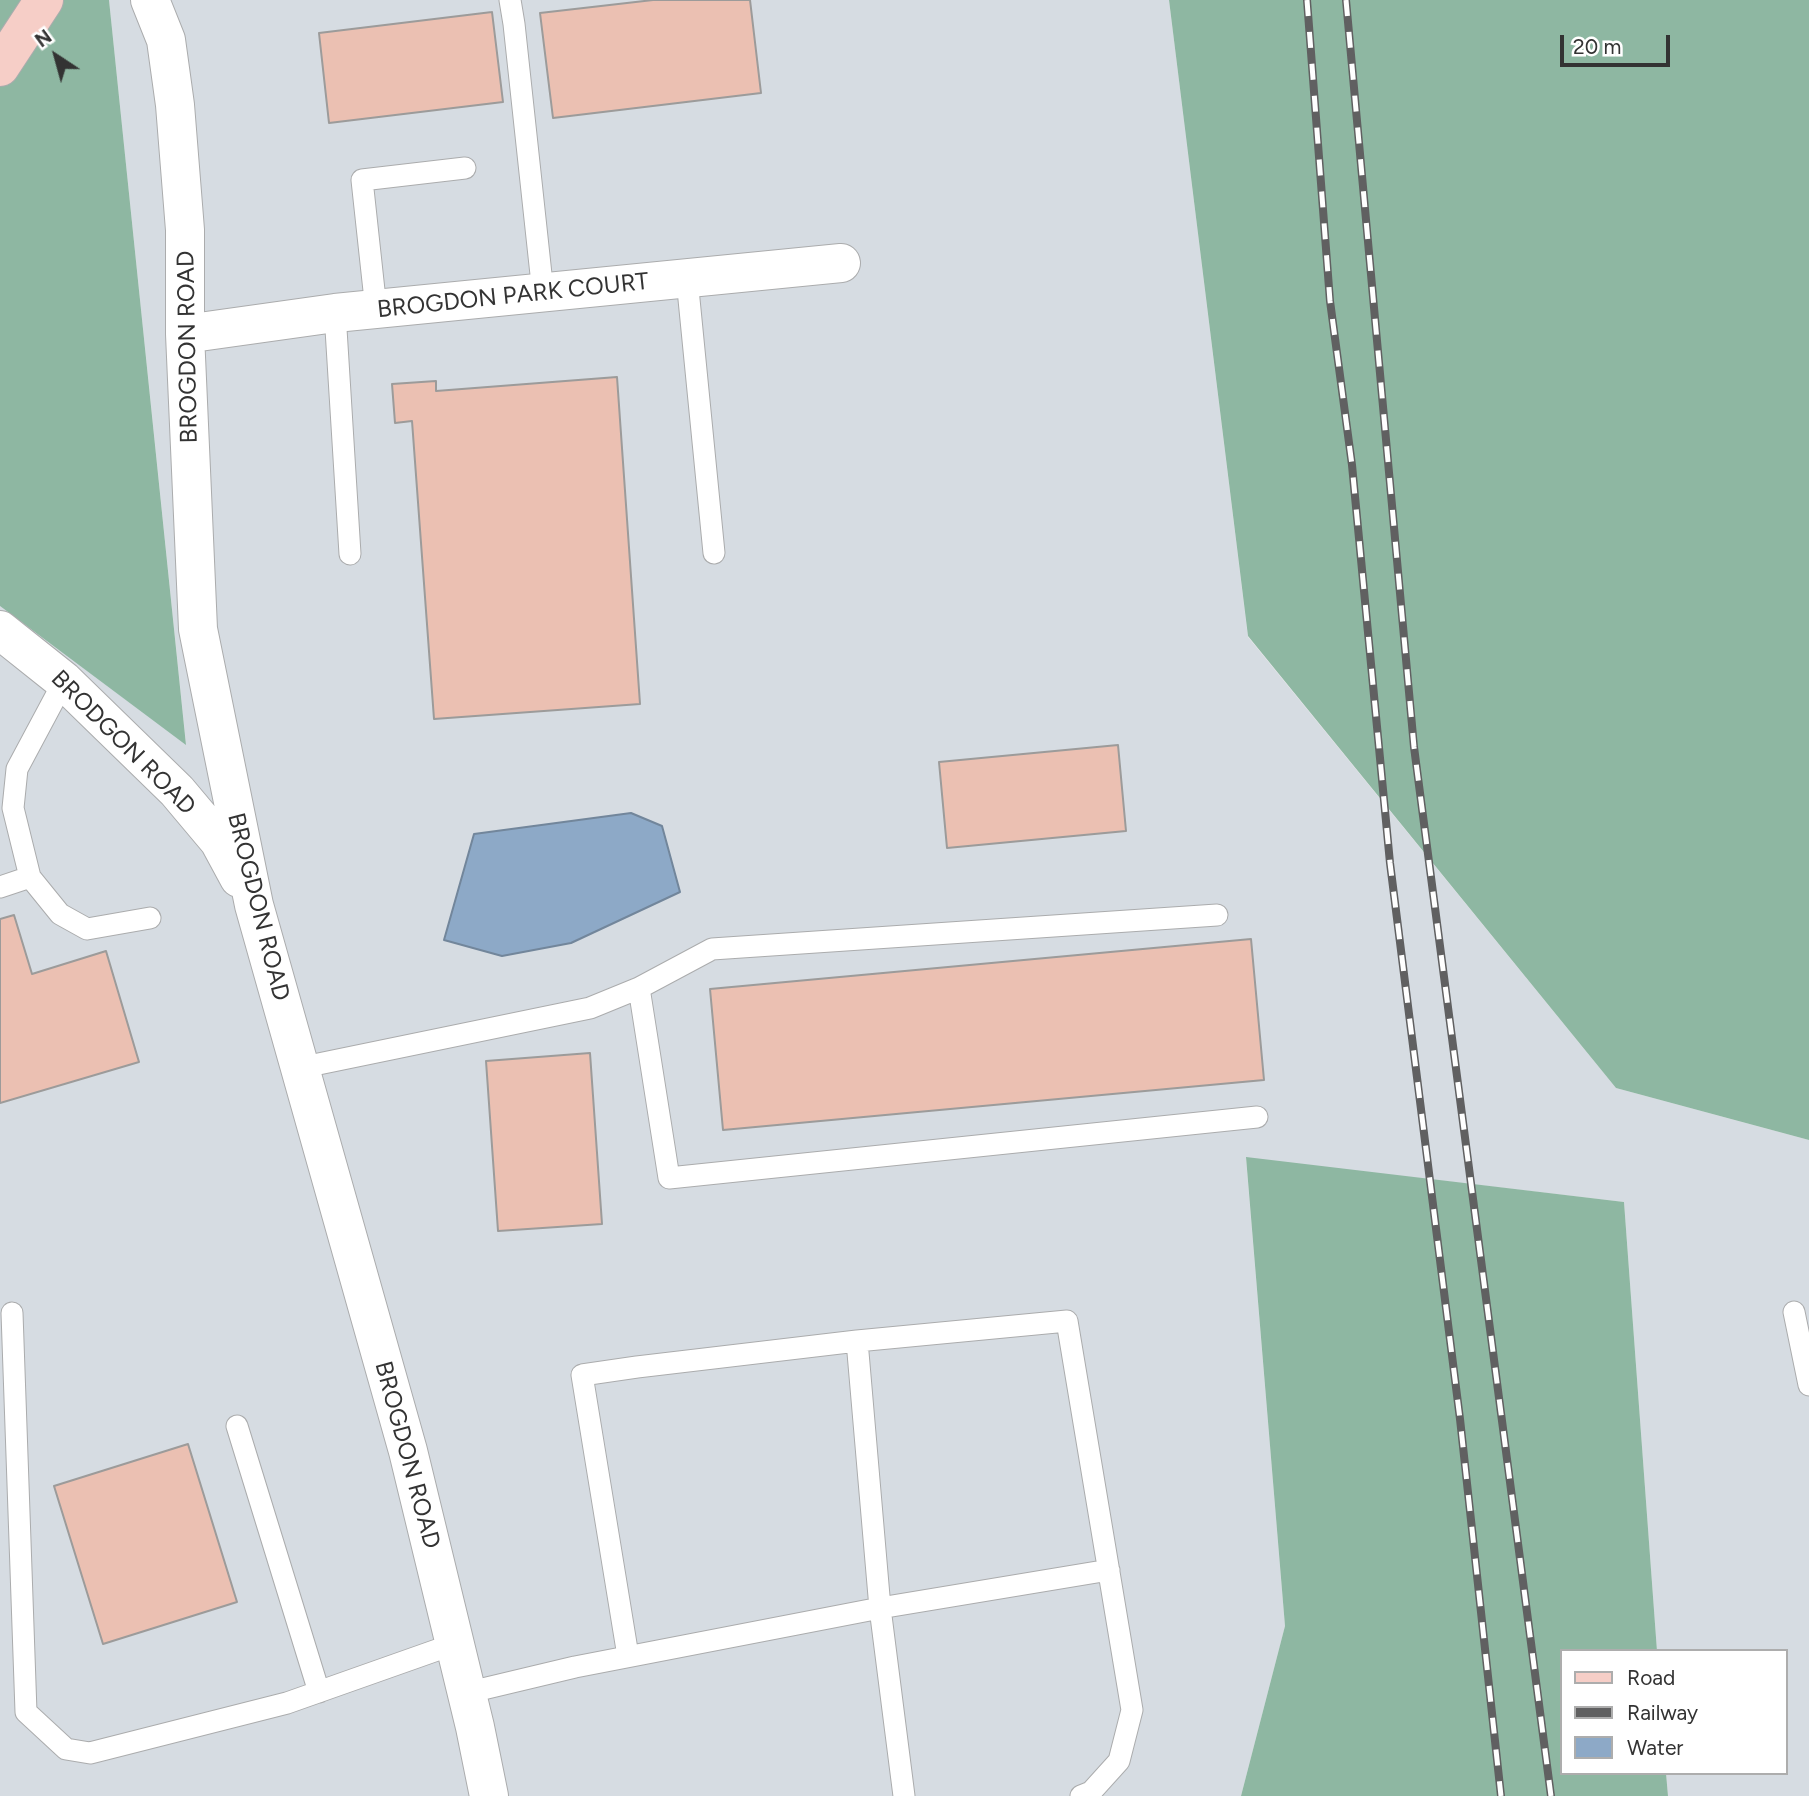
<!DOCTYPE html>
<html>
<head>
<meta charset="utf-8">
<style>
  body { margin:0 }
  #map { position:relative; width:1809px; height:1796px; overflow:hidden; background:#e8e9eb; font-family:Figtree,sans-serif }
  canvas { display:block }
  .legend { position:absolute; left:1560px; top:1649px; width:228px; height:126px; box-sizing:border-box; background:#fff; border:2px solid #adadad; margin:0; padding:9px 12px; list-style:none; font-size:21px; color:#333 }
  .legend li { display:flex; align-items:center; gap:14px; height:35px }
  .legend b { width:35px; border:2px solid #adadad }
  .north { position:absolute; left:21px; top:21px; width:70px; height:70px; -webkit-text-stroke:5px #fff; paint-order:stroke; rotate:324deg; font-size:19px; font-weight:700; line-height:28px; text-align:center; color:#333 }
  .north::after { content:''; display:block; margin:auto; width:24px; height:32px; background:#333; clip-path:polygon(50% 0,100% 100%,50% 72%,0 100%) }
  .scale { position:absolute; left:1560px; top:35px; width:110px; height:32px; box-sizing:border-box; border:4px solid #333; border-top:0; padding-left:9px; font-size:21px; line-height:24px; white-space:nowrap; color:#333; -webkit-text-stroke:5px #fff; paint-order:stroke }
</style>
</head>
<body>
<div id="map">
<canvas width="1809" height="1796"></canvas>
<ul class="legend">
<li><b style="height:9px;background:#f6cec7"></b>Road</li>
<li><b style="height:9px;background:#606061"></b>Railway</li>
<li><b style="height:19px;background:#8da9c7"></b>Water</li>
</ul>
<div class="north">N</div>
<div class="scale">20 m</div>
</div>
<script>
const context = document.querySelector('canvas').getContext('2d');
context.lineJoin = 'round';
function fillPath(path, color) {
  context.fillStyle = color;
  context.fill(path, 'evenodd');
}
function shape(rows) {
  const path = new Path2D();
  for (const r of rows) {
    path.moveTo(r[0], r[1]);
    for (let i = 2; i < r.length; i += 2) path.lineTo(r[i], r[i + 1]);
  }
  return path;
}
function stroke(path, color, width, dash) {
  context.strokeStyle = color;
  context.lineWidth = width;
  context.lineCap = dash ? 'butt' : 'round';
  context.setLineDash(dash || []);
  context.stroke(path);
}
function label(font, color, halo, rows, align = 'center') {
  context.font = font + ' Figtree,sans-serif';
  context.lineWidth = 5;
  context.setLineDash([]);
  context.textBaseline = 'middle';
  context.strokeStyle = halo;
  context.fillStyle = color;
  for (const [text, x, y, turn = 0] of rows) {
    context.save();
    context.translate(x, y);
    context.rotate((+turn || 0) * Math.PI / 180);
    context.textAlign = isNaN(turn) ? turn : align;
    if (halo) context.strokeText(text, 0, 0);
    context.fillText(text, 0, 0);
    context.restore();
  }
}
const built = shape([
  [109,0,1169,0,1248,637,1616,1088,1809,1140,1809,1796,1668,1796,1666,1773,1786,1773,1786,1651,1657,1651,1624,1202,1246,1158,1285,1626,1241,1796,0,1796,0,606,186,744]
]);
const forest = shape([
  [0,0,109,0,186,745,0,606],
  [1169,0,1809,0,1809,1140,1616,1088,1248,636],
  [1246,1157,1624,1202,1657,1651,1562,1651,1562,1773,1666,1773,1668,1796,1241,1796,1285,1626]
]);
const water = shape([
  [631,813,662,826,680,892,571,943,502,956,444,940,474,834,631,813]
]);
const building = shape([
  [653,0,750,0,761,93,553,118,540,13,653,0],
  [492,12,503,102,329,123,319,33,492,12],
  [617,377,640,704,434,719,412,421,395,423,392,384,436,381,436,391,617,377],
  [1118,745,1126,831,947,848,939,762,1118,745],
  [14,915,32,974,106,951,139,1062,0,1103,0,919,14,915],
  [1251,939,1264,1080,723,1130,710,989,1251,939],
  [590,1053,602,1224,498,1231,486,1061,590,1053],
  [188,1444,237,1602,103,1644,54,1486,188,1444]
]);
const lane = shape([
  [510,0,514,24,543,293],
  [687,279,714,553],
  [376,309,362,180,465,168],
  [335,313,350,554],
  [64,681,17,769,13,808,30,877,60,914,87,929,150,918],
  [0,887,30,877],
  [639,988,669,1178,1257,1117],
  [299,1068,590,1008,639,988,712,949,1217,915],
  [1794,1312,1809,1385],
  [12,1313,26,1712,66,1749,90,1753,287,1703,454,1644],
  [857,1341,880,1608,1109,1570],
  [237,1426,319,1692],
  [628,1656,582,1375,637,1367,857,1341,1067,1321,1132,1710,1119,1761,1091,1792,1081,1796],
  [466,1693,575,1667,880,1608,904,1796]
]);
const street = shape([
  [150,0,166,40,175,105,185,230,185,334,198,629,254,905,408,1451,475,1727,489,1796],
  [185,334,335,313,841,263],
  [0,630,64,681,177,791,219,841,239,878]
]);
const secondary = shape([
  [0,67,44,0]
]);
const rail = shape([
  [1307,0,1330,301,1352,465,1390,863,1460,1419,1501,1796],
  [1346,0,1414,747,1551,1796]
]);
const streetNames = [
  ["BROGDON PARK COURT",513,296,-6],
  ["BROGDON ROAD",188,347,-91],
  ["BRODGON ROAD",123,743,45],
  ["BROGDON ROAD",258,907,76],
  ["BROGDON ROAD",407,1455,75]
];
fillPath(built, '#d6dce2');
fillPath(forest, '#8eb7a2');
fillPath(water, '#8da9c7');
stroke(water, '#72869b', 2);
fillPath(building, '#ebc0b2');
stroke(building, '#9c9b9a', 2);
stroke(lane, '#abacad', 23);
stroke(street, '#abacad', 40);
stroke(secondary, '#abacad', 40);
stroke(lane, '#fff', 21);
stroke(street, '#fff', 38);
stroke(secondary, '#f6cec7', 38);
stroke(rail, '#606061', 8);
stroke(rail, '#fff', 5, [16]);
label('24px', '#333', '#fff', streetNames);
</script>
</body>
</html>
